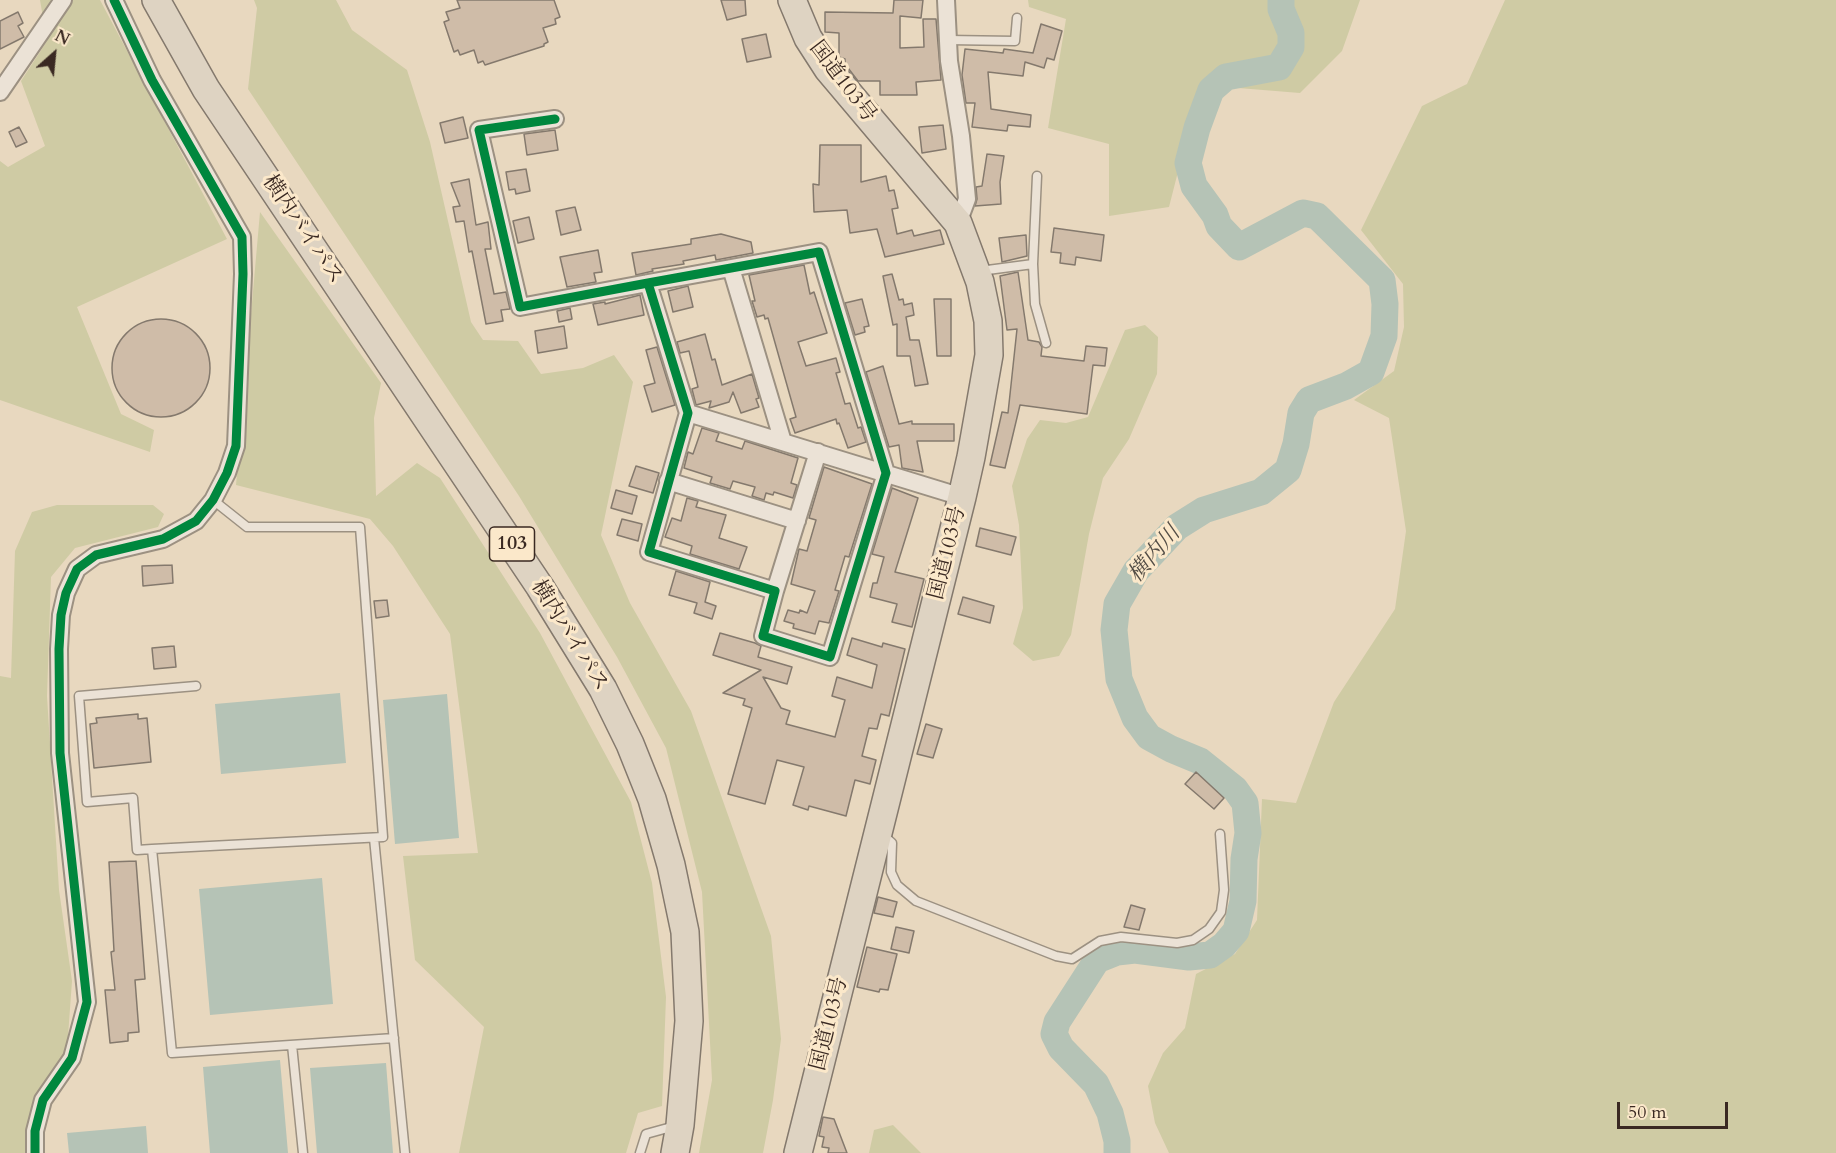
<!DOCTYPE html>
<html>
<head>
<meta charset="utf-8">
<style>
  body { margin:0 }
  #map { position:relative; width:1836px; height:1153px; overflow:hidden; background:#e8d8bf; font-family:Cardo,serif }
  canvas { display:block }
  .north { position:absolute; left:24px; top:24px; width:60px; height:60px; -webkit-text-stroke:4px #fbe8ca; paint-order:stroke; rotate:27deg; font-size:16px; font-weight:700; line-height:24px; text-align:center; color:#3a2922 }
  .north::after { content:''; display:block; margin:auto; width:21px; height:27px; background:#3a2922; clip-path:polygon(50% 0,100% 100%,50% 72%,0 100%) }
  .scale { position:absolute; left:1617px; top:1102px; width:111px; height:27px; box-sizing:border-box; border:3px solid #3a2922; border-top:0; padding-left:8px; font-size:18px; line-height:21px; white-space:nowrap; color:#3a2922; -webkit-text-stroke:4px #fbe8ca; paint-order:stroke }
</style>
</head>
<body>
<div id="map">
<canvas width="1836" height="1153"></canvas>
<div class="north">N</div>
<div class="scale">50 m</div>
</div>
<script>
const context = document.querySelector('canvas').getContext('2d');
context.lineJoin = 'round';
function fillPath(path, color) {
  context.fillStyle = color;
  context.fill(path, 'evenodd');
}
function shape(rows) {
  const path = new Path2D();
  for (const r of rows) {
    if (r.length === 3) {
      path.moveTo(r[0] + r[2], r[1]);
      path.arc(r[0], r[1], r[2], 0, 2 * Math.PI);
      continue;
    }
    path.moveTo(r[0], r[1]);
    for (let i = 2; i < r.length; i += 2) path.lineTo(r[i], r[i + 1]);
  }
  return path;
}
function stroke(path, color, width, dash) {
  context.strokeStyle = color;
  context.lineWidth = width;
  context.lineCap = dash ? 'butt' : 'round';
  context.setLineDash(dash || []);
  context.stroke(path);
}
function label(font, color, halo, rows, align = 'center') {
  context.font = font + ' Cardo,"Noto Serif JP",serif';
  context.lineWidth = 6;
  context.setLineDash([]);
  context.textBaseline = 'middle';
  context.strokeStyle = halo;
  context.fillStyle = color;
  for (const [text, x, y, turn = 0] of rows) {
    context.save();
    context.translate(x, y);
    context.rotate((+turn || 0) * Math.PI / 180);
    context.textAlign = isNaN(turn) ? turn : align;
    if (halo) context.strokeText(text, 0, 0);
    context.fillText(text, 0, 0);
    context.restore();
  }
}
const green = shape([
  [40,0,100,0,227,239,77,307,121,414,154,430,150,452,0,400,0,161,8,167,45,146,21,81,47,41],
  [254,0,336,0,352,30,407,70,430,142,471,322,483,340,518,341,541,374,583,368,614,355,633,382,601,535,630,603,691,711,771,936,781,1039,773,1100,763,1153,699,1153,712,1080,702,892,666,748,617,657,519,496,248,89,257,8],
  [1028,0,1360,0,1342,51,1300,93,1226,87,1194,109,1169,207,1109,216,1109,144,1048,128,1066,19,1029,7],
  [1505,0,1836,0,1836,1153,1169,1153,1155,1123,1148,1086,1163,1053,1185,1028,1196,974,1235,954,1257,920,1262,799,1296,803,1334,702,1395,609,1406,531,1389,418,1354,400,1394,371,1404,327,1403,284,1361,230,1422,106,1467,84],
  [260,212,381,383,374,418,376,496,417,463,440,478,540,633,631,802,652,883,666,997,662,1106,638,1113,626,1153,459,1153,484,1027,415,960,403,856,478,853,450,634,393,546,370,519,236,485],
  [1145,325,1158,337,1157,374,1129,439,1103,478,1089,534,1071,635,1059,656,1033,661,1013,644,1023,608,1019,525,1012,486,1027,439,1040,420,1066,423,1088,417,1125,330],
  [57,505,153,505,164,514,158,527,75,548,51,577,47,696,59,890,72,981,67,1050,28,1120,27,1153,0,1153,0,676,11,678,15,551,32,512],
  [893,1125,921,1153,869,1153,874,1130]
]);
const water = shape([
  [340,693,346,763,221,774,215,704],
  [447,694,459,838,395,844,383,700],
  [322,878,333,1004,210,1015,199,889],
  [280,1060,288,1153,210,1153,203,1067],
  [386,1063,393,1153,317,1153,310,1068],
  [146,1126,148,1153,69,1153,67,1133]
]);
const river = shape([
  [1117,1153,1117,1141,1110,1113,1096,1084,1061,1048,1054,1034,1057,1022,1097,960,1117,952,1135,950,1189,957,1210,955,1224,945,1236,931,1243,901,1244,859,1248,833,1245,803,1235,789,1200,761,1171,749,1149,737,1135,718,1119,679,1114,630,1117,604,1136,571,1177,527,1204,510,1261,492,1288,470,1296,444,1301,413,1309,400,1346,386,1371,372,1384,336,1385,304,1382,280,1317,216,1303,213,1239,247,1219,226,1215,215,1194,186,1188,163,1197,128,1211,90,1226,77,1279,67,1291,47,1291,33,1281,9,1281,0]
]);
const building = shape([
  [457,0,554,0,560,17,555,19,556,24,543,28,548,42,544,44,544,46,485,65,483,61,478,63,474,50,460,55,458,50,454,52,444,22,449,20,446,12,460,8,457,0],
  [721,0,745,0,746,15,727,20,721,0],
  [894,0,923,0,921,18,900,16,900,48,924,47,923,19,936,19,941,80,916,82,917,95,880,95,880,81,858,81,845,64,845,59,839,57,839,33,825,32,825,12,893,13,894,0],
  [18,12,23,23,18,26,24,37,0,49,0,21,18,12],
  [1041,24,1062,31,1054,60,1047,58,1044,68,1025,62,1023,76,988,72,991,109,1031,115,1030,127,1008,125,1007,131,972,127,975,103,966,103,962,75,965,49,1003,53,1004,49,1033,53,1041,24],
  [766,34,771,57,747,62,742,39,766,34],
  [463,117,468,138,445,143,440,123,463,117],
  [943,125,946,149,922,153,919,127,943,125],
  [19,127,27,142,16,147,9,132,19,127],
  [555,130,558,150,527,155,524,134,555,130],
  [820,145,861,145,861,182,886,176,889,191,894,190,898,208,892,209,897,234,912,230,914,236,940,230,944,244,885,257,877,229,850,233,847,210,814,212,813,184,819,185,820,145],
  [987,154,1004,156,1000,182,1001,204,975,206,977,199,976,187,982,186,987,154],
  [526,169,530,191,516,194,515,189,509,190,506,172,526,169],
  [469,179,476,225,488,222,491,249,485,249,494,294,506,292,510,309,501,310,503,321,486,324,472,251,469,252,464,221,456,222,453,207,460,206,451,183,469,179],
  [575,207,581,230,561,235,556,211,575,207],
  [529,217,534,239,518,243,513,221,529,217],
  [1054,228,1104,235,1101,261,1076,257,1075,265,1060,263,1061,253,1051,252,1054,228],
  [721,234,751,242,753,253,716,260,715,255,683,261,684,264,652,269,653,271,636,275,632,253,691,244,691,239,721,234],
  [1026,235,1027,256,1002,262,999,238,1026,235],
  [598,250,602,272,594,273,596,282,567,287,560,257,598,250],
  [804,265,810,294,814,292,827,333,798,342,806,366,836,358,840,372,836,373,845,404,850,403,858,428,861,427,866,442,848,448,839,423,837,424,836,419,795,433,790,419,796,417,768,318,765,319,764,315,757,317,752,301,755,301,749,275,804,265],
  [1018,272,1028,340,1039,342,1042,347,1041,356,1084,361,1086,346,1107,348,1105,366,1093,365,1087,414,1020,405,1005,468,990,465,1002,412,1008,413,1017,329,1007,330,1000,276,1018,272],
  [892,274,899,300,903,299,904,305,912,303,914,315,906,317,910,340,919,340,928,384,915,386,910,356,897,356,897,324,893,325,883,276,892,274],
  [688,286,693,307,673,312,668,291,688,286],
  [640,295,644,315,598,325,593,304,605,302,605,304,640,295],
  [862,299,869,326,864,327,865,332,855,335,845,303,862,299],
  [934,299,951,299,951,356,937,356,934,299],
  [570,308,572,319,559,322,557,311,570,308],
  [161,368,49],
  [564,326,567,348,538,353,535,331,564,326],
  [705,334,712,360,715,359,722,385,752,374,759,398,756,399,759,407,741,413,733,392,729,402,709,408,711,401,696,405,692,389,698,387,689,351,680,353,677,342,705,334],
  [657,347,675,405,652,412,644,386,655,383,646,350,657,347],
  [883,366,899,424,912,421,912,424,954,424,954,441,917,441,923,472,902,468,899,445,889,447,866,372,883,366],
  [702,428,719,433,716,441,742,449,745,441,798,458,791,483,797,485,793,498,774,492,773,495,766,493,764,500,752,496,755,487,733,481,730,489,710,483,712,477,684,468,688,452,693,454,702,428],
  [636,466,659,473,653,493,629,486,636,466],
  [824,467,872,484,849,557,845,556,835,590,839,591,829,623,819,621,815,634,793,628,794,624,784,621,788,610,799,613,800,610,807,613,815,591,791,584,799,549,807,551,816,520,809,518,824,467],
  [892,488,918,498,895,572,924,579,912,627,892,622,897,604,870,597,873,583,877,583,884,557,872,554,892,488],
  [616,490,637,496,632,514,611,508,616,490],
  [687,498,698,501,696,507,726,515,719,538,747,547,739,569,690,554,692,546,665,537,672,518,681,521,687,498],
  [622,519,642,524,638,541,617,535,622,519],
  [980,528,1016,537,1011,555,976,546,980,528],
  [172,565,173,583,143,586,142,566,172,565],
  [676,571,710,582,705,602,716,606,712,619,694,613,697,603,669,595,676,571],
  [963,597,994,606,990,623,958,614,963,597],
  [387,600,389,616,376,618,374,601,387,600],
  [720,633,755,643,761,646,758,657,792,667,787,684,763,677,781,708,790,711,786,724,835,737,845,700,832,696,837,677,872,688,877,665,847,655,852,638,882,647,883,643,905,649,889,716,881,714,877,729,869,728,862,756,876,760,870,784,855,780,846,816,809,806,808,810,793,805,804,767,777,760,765,804,728,794,752,708,743,705,745,699,723,693,761,670,713,655,720,633],
  [174,646,176,667,154,669,152,648,174,646],
  [138,714,138,719,147,718,151,762,94,768,90,724,97,723,96,718,138,714],
  [926,724,942,729,933,758,917,754,926,724],
  [1196,772,1224,798,1214,809,1185,784,1196,772],
  [136,861,145,979,135,980,139,1032,128,1033,128,1041,110,1043,105,990,115,990,111,952,114,951,109,862,136,861],
  [878,897,897,902,893,917,874,913,878,897],
  [1131,905,1145,909,1139,930,1124,927,1131,905],
  [896,927,914,931,909,953,891,949,896,927],
  [867,947,897,954,888,990,880,989,879,992,857,987,867,947],
  [823,1117,834,1119,847,1153,828,1153,829,1148,822,1147,824,1137,819,1136,823,1117]
]);
const service = shape([
  [948,40,1015,41,1017,18],
  [1037,176,1033,264,1035,304,1046,343],
  [980,271,1033,264],
  [213,500,247,527,360,527,383,837,152,849,172,1053,394,1038],
  [882,834,892,843,891,872,897,885,916,901,1056,956,1072,959,1100,941,1121,937,1177,943,1193,940,1209,929,1221,912,1224,890,1220,834],
  [374,838,405,1153],
  [152,849,137,850,133,798,87,802,79,696,196,686],
  [292,1045,303,1153],
  [640,1153,646,1134,675,1126]
]);
const minor = shape([
  [946,0,949,61,961,136,967,199,958,223],
  [0,92,63,0],
  [555,119,479,130,520,307,648,283,731,268,819,252,886,473,830,657,763,636,775,591,649,552,688,413,648,283],
  [731,268,783,442],
  [688,413,962,497],
  [668,481,797,521],
  [775,591,818,452],
  [35,1153,35,1131,43,1100,72,1058,87,1002,60,753,59,649,61,615,66,593,77,569,96,555,163,539,196,521,213,500,227,473,236,446,243,274,242,237,152,80,114,0]
]);
const trunk = shape([
  [156,0,206,89,540,587,603,689,630,744,652,799,671,865,685,932,689,1021,680,1125,675,1153],
  [792,0,808,38,828,69,958,223,980,282,988,321,989,355,971,457,962,497,798,1153]
]);
const cycleway = shape([
  [555,119,479,130,520,307,648,283,731,268,819,252,886,473,830,657,763,636,775,591,649,552,688,413,648,283],
  [35,1153,35,1131,43,1100,72,1058,87,1002,60,753,59,649,61,615,66,593,77,569,96,555,163,539,196,521,213,500,227,473,236,446,243,274,242,237,152,80,114,0]
]);
const shields = [
  [512,544,45]
];
const shieldNames = [
  ["103",512,544]
];
const streetNames = [
  ["国道103号",842,82,53],
  ["横内バイパス",302,230,56],
  ["国道103号",948,553,-76],
  ["横内バイパス",569,636,58],
  ["国道103号",830,1024,-76]
];
const waterNames = [
  ["横内川",1155,555,-49]
];
fillPath(green, '#cfcba4');
fillPath(water, '#b5c3b6');
stroke(river, '#b5c3b6', 27);
fillPath(building, '#cfbca8');
stroke(building, '#84796d', 1.5);
stroke(service, '#9c9182', 11);
stroke(minor, '#9c9182', 20);
stroke(trunk, '#84796d', 30);
stroke(service, '#ebe2d6', 8);
stroke(minor, '#ebe2d6', 16);
stroke(trunk, '#ded3c2', 27);
stroke(cycleway, '#00873e', 9);
for (const [x, y, w] of shields) {
  const box = new Path2D();
  box.roundRect(x - w / 2, y - 17, w, 34, 4.5);
  context.fillStyle = '#fbe8ca';
  context.fill(box);
  stroke(box, '#3a2922', 1.5);
}
label('bold 20px', '#3a2922', null, shieldNames);
label('21px', '#3a2922', '#fbe8ca', streetNames);
label('italic 22px', '#534d46', '#fbe8ca', waterNames);
</script>
</body>
</html>
